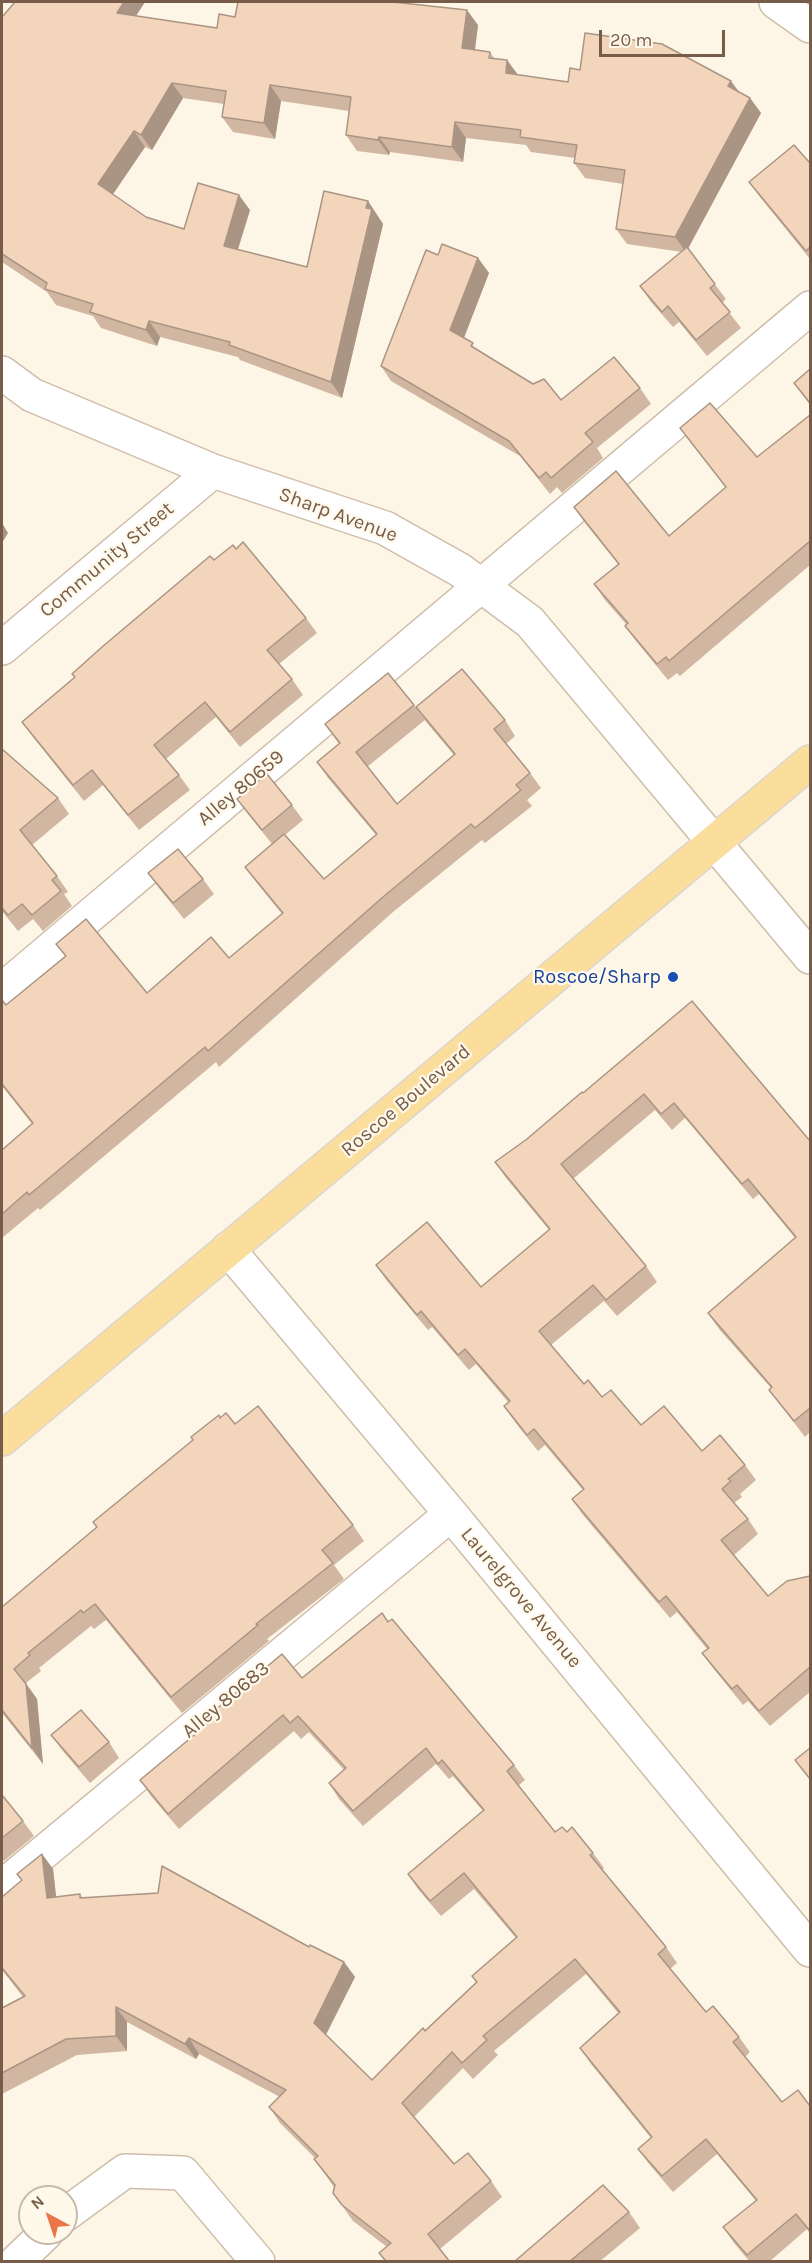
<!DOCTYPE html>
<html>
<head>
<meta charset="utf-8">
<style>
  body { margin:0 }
  #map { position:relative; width:812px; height:2263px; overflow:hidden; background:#fdf5e5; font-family:Karla,sans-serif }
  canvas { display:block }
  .frame { position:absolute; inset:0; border:3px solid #765c49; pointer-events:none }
  .north { position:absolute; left:18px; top:2185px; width:60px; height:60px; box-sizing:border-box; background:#fff9ec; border:2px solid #c8baab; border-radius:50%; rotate:320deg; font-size:16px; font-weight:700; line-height:24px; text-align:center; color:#765c49 }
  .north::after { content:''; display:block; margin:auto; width:21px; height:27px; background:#e97548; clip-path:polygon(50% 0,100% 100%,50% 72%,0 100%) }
  .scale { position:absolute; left:599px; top:30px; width:126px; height:27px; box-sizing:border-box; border:3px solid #765c49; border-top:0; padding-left:8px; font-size:18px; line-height:21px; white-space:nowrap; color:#765c49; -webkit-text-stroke:4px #fff9ec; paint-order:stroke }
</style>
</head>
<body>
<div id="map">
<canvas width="812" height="2263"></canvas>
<div class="frame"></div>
<div class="north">N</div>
<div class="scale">20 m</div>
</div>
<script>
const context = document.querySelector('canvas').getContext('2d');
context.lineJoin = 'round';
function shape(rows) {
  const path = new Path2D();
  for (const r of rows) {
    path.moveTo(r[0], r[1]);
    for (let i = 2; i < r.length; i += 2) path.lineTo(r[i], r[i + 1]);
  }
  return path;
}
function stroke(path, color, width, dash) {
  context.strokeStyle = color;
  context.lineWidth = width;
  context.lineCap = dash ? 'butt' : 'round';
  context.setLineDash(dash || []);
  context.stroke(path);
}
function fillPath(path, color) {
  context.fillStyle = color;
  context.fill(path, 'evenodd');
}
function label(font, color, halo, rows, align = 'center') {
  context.font = font + ' Karla,sans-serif';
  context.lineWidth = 4.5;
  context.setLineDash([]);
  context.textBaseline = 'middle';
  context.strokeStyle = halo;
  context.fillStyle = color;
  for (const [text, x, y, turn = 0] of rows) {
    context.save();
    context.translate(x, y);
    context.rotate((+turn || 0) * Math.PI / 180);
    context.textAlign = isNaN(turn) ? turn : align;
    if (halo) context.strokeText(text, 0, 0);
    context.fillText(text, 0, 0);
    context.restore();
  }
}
const minor = shape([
  [776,2,810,26],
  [2,373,32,395,213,471,385,528,460,570,530,622,810,957],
  [2,648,213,471],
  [2,990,810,308],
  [228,1249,451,1514,810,1950],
  [2,1887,451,1514],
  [66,2214,125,2171,183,2173,258,2262],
  [16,2262,46,2233]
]);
const major = shape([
  [2,1439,810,762]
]);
const wall = shape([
  [15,2,145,2,136,16,217,28,235,17,478,25,475,50,490,52,494,58,507,60,518,75,568,82,739,92,750,98,761,113,688,249,726,299,722,303,741,328,707,356,679,322,673,327,651,302,640,286,682,252,627,244,616,229,623,184,585,178,574,163,575,158,531,152,526,145,466,138,463,162,390,152,389,155,357,151,346,135,349,111,281,101,275,139,233,132,222,117,224,104,183,98,152,150,145,147,113,194,146,217,184,229,250,210,238,250,307,267,368,201,383,224,342,398,240,360,238,357,160,337,157,346,101,328,93,316,56,305,47,292,2,262,2,17],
  [810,160,810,259,760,197,749,182,809,162],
  [438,255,478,258,489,273,464,338,478,351,561,400,640,388,651,404,597,448,603,458,562,493,557,487,550,494,520,456,391,381,381,366],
  [810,369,810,405,794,383],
  [810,415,810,565,680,676,677,673,668,680,636,641,625,626,626,624,605,600,594,584,618,564,585,523,574,507,669,536,726,488,680,428,757,457],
  [214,560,306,618,317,633,279,664,292,679,303,695,240,747,216,717,166,759,179,775,190,790,139,830,103,785,84,801,33,737,22,722],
  [414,705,425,720,367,767,397,804,454,755,427,723,416,707,505,720,515,736,506,744,530,773,541,788,527,800,532,806,485,843,482,840,393,912,219,1067,216,1062,40,1210,38,1208,2,1238,2,1150,32,1124,2,1086,2,1000,6,1005,65,956,56,944,147,993,229,958,282,914,256,882,245,867,272,844,248,814,237,799,292,805,303,820,285,835,324,879,376,835,328,778,317,762,339,744,325,724],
  [2,749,58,798,69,814,32,845,57,876,68,892,64,894,72,906,43,931,33,919,18,931,2,911],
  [148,873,203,879,214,894,184,919,159,888],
  [692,1001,810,1141,810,1432,805,1437,769,1390,771,1388,719,1329,708,1313,795,1238,759,1194,753,1199,685,1118,672,1130,655,1110,573,1179,646,1266,657,1282,617,1316,604,1301,551,1345,584,1384,602,1397,641,1425,702,1451,745,1465,756,1480,740,1494,742,1497,734,1503,748,1519,758,1534,734,1555,768,1596,810,1576,810,1692,770,1726,748,1701,743,1705,713,1668,702,1653,707,1649,677,1612,670,1618,583,1515,572,1499,583,1490,545,1445,538,1451,515,1422,504,1406,508,1402,476,1364,469,1370,432,1327,428,1330,387,1281,376,1265,481,1287,549,1230,506,1178,495,1162,527,1139,583,1093],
  [221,1417,235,1424,353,1525,364,1541,334,1565,344,1579,267,1639,269,1641,182,1713,106,1620,94,1629,91,1626,39,1668,41,1671,26,1683,37,1699,43,1764,2,1713,2,1607,97,1528,93,1522],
  [388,1622,514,1765,525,1780,518,1786,555,1832,567,1832,593,1853,604,1868,602,1870,666,1947,677,1963,670,1969,706,2012,739,2037,750,2052,745,2057,782,2102,810,2106,810,2234,807,2229,769,2262,750,2262,734,2243,723,2227,756,2201,717,2154,673,2192,649,2164,638,2149,651,2138,591,2064,580,2048,618,2013,586,1974,494,2051,498,2055,473,2079,463,2068,414,2117,454,2164,491,2181,502,2197,440,2249,450,2262,385,2262,379,2253,387,2247,353,2221,333,2193,334,2187,314,2159,315,2158,280,2123,269,2107,280,2097,199,2054,196,2059,127,2022,127,2051,77,2055,2,2094,2,2008,23,1997,2,1970,2,1897,22,1880,17,1874,42,1854,53,1869,56,1897,80,1894,82,1897,309,1947,344,1962,355,1977,326,2035,372,2080,476,1982,472,1976,516,1938,474,1889,441,1916,418,1889,408,1874,483,1811,453,1776,449,1779,436,1764,363,1826,339,1799,329,1783,344,1770,309,1732,301,1739,294,1731,179,1829,151,1796,140,1780,199,1731,196,1726,302,1678],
  [51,1735,109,1742,119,1758,90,1783,62,1750],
  [2,1795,23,1821,34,1836,4,1861,2,1858],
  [629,2212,640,2228,599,2262,514,2262]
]);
const shadedWall = shape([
  [124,2,145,2,128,28,117,13],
  [467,10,478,25,473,64,462,48],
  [507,60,518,75,506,73],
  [731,81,742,96,728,86],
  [172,83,183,98,152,150,141,135],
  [270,85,281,101,275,139,264,123],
  [750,98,761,113,686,252,675,237],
  [455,122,466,138,463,162,452,147],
  [134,131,145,147,109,200,98,184],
  [379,137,390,152,389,155,378,140],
  [239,195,250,210,234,261,224,246],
  [368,201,383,224,342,398,331,382],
  [478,258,489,273,461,345,450,330],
  [149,321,160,337,157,346,146,330],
  [2,523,8,533,2,543],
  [26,1684,37,1699,43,1764,32,1748],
  [42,1854,53,1869,58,1913,47,1898],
  [344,1962,355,1977,324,2038,314,2023],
  [116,2007,127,2022,127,2051,116,2036],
  [189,2038,199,2054,196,2059,185,2044]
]);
const building = shape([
  [15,2,124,2,117,13,217,28,219,14,235,17,238,2,393,2,467,10,462,48,490,52,489,58,507,60,506,73,568,82,570,68,580,70,585,33,662,44,731,81,728,86,750,98,675,237,616,229,625,170,574,163,577,145,520,137,521,130,455,122,452,147,379,137,378,140,346,135,351,97,270,85,264,123,222,117,226,91,172,83,141,135,134,131,98,184,146,217,184,229,198,183,239,195,224,246,307,267,324,191,368,201,366,208,372,209,331,382,229,345,230,342,149,321,146,330,90,312,93,304,45,289,47,283,2,254,2,17,15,2],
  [794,145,809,162,810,160,810,247,806,251,749,182,794,145],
  [442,244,478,258,450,330,473,343,471,346,533,384,544,379,561,400,614,357,640,388,585,433,593,442,551,478,546,472,539,478,509,441,381,366,426,250,438,255,442,244],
  [687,247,715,284,710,288,730,312,696,340,668,306,662,312,640,286,687,247],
  [810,369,810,403,794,383,810,369],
  [710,403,757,457,810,415,810,541,669,661,666,657,657,664,625,626,628,623,594,584,619,564,574,507,616,471,669,536,726,487,680,428,710,403],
  [243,542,306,618,267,650,292,679,230,732,205,702,154,745,179,775,128,815,92,770,73,785,22,722,75,677,72,674,102,647,210,556,214,560,233,545,236,549,243,542],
  [462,669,505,720,494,729,530,773,516,785,521,790,475,828,471,824,383,897,208,1051,205,1047,29,1195,27,1192,2,1214,2,1150,33,1123,2,1084,2,1000,6,1005,66,956,56,944,86,919,147,993,211,937,229,958,283,913,245,867,284,834,324,879,377,834,317,762,340,743,325,724,388,673,414,705,356,752,397,804,455,754,416,707,462,669],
  [2,749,58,798,20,830,57,876,52,880,61,891,32,915,22,904,8,915,2,908,2,749],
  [267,774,292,805,262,830,237,799,267,774],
  [178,849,203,879,173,903,148,873,178,849],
  [692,1001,810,1141,810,1408,794,1421,769,1390,772,1387,708,1313,796,1237,748,1179,742,1184,674,1103,661,1114,644,1094,561,1164,646,1266,606,1300,593,1285,539,1331,584,1384,588,1380,602,1397,611,1390,641,1425,664,1406,702,1451,720,1435,745,1465,728,1479,731,1481,722,1489,748,1519,721,1540,768,1596,787,1581,810,1576,810,1667,759,1711,737,1685,732,1689,702,1653,709,1648,666,1596,659,1602,572,1499,584,1489,534,1429,527,1435,504,1406,510,1401,465,1349,458,1355,421,1311,417,1315,376,1265,427,1222,481,1287,550,1229,495,1162,527,1139,582,1092,583,1093,692,1001],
  [258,1406,353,1525,322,1550,333,1563,256,1624,258,1625,171,1697,95,1604,83,1613,81,1610,28,1653,30,1655,14,1669,26,1684,32,1748,2,1710,2,1607,97,1527,93,1522,193,1440,191,1437,219,1415,220,1418,226,1413,235,1424,258,1406],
  [382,1613,388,1622,392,1619,514,1765,507,1771,555,1832,562,1827,567,1832,572,1827,593,1853,590,1855,666,1947,658,1954,706,2012,713,2006,739,2037,733,2042,782,2102,798,2090,810,2106,810,2231,796,2214,747,2255,723,2227,757,2200,706,2139,662,2176,638,2149,652,2137,580,2048,620,2012,575,1959,483,2036,487,2040,462,2063,452,2052,402,2103,454,2164,468,2153,491,2181,428,2234,450,2262,387,2262,379,2253,391,2243,342,2205,333,2193,335,2185,314,2159,318,2156,269,2107,286,2090,189,2038,185,2044,116,2007,116,2036,66,2039,2,2073,2,2008,25,1996,2,1968,2,1897,22,1880,17,1874,42,1854,47,1898,80,1894,80,1898,158,1893,162,1866,309,1947,310,1945,344,1962,314,2023,372,2080,423,2028,425,2031,477,1982,472,1976,517,1937,464,1873,430,1901,408,1874,484,1810,442,1760,438,1764,426,1748,353,1811,329,1783,346,1768,298,1716,290,1723,283,1715,168,1814,140,1780,199,1731,196,1726,282,1654,302,1678,382,1613],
  [81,1710,109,1742,79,1767,51,1735,81,1710],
  [810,1748,810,1779,795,1760,810,1748],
  [2,1795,23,1821,2,1838,2,1795],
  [603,2185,629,2212,569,2262,514,2262,603,2185]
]);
const markers = [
  [673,977,6,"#1a4fb4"]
];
const streetNames = [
  ["Sharp Avenue",338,515,20],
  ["Community Street",107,560,-40],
  ["Alley 80659",241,788,-40],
  ["Roscoe Boulevard",406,1101,-40],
  ["Laurelgrove Avenue",521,1598,50],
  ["Alley 80683",226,1700,-40]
];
const transitNames = [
  ["Roscoe/Sharp",661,977]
];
stroke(minor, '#cfbdab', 36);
stroke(major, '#dbd5d0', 36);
stroke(minor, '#fff', 33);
stroke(major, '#fcde9c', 33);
fillPath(wall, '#d1b7a2');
fillPath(shadedWall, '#aa9584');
fillPath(building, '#f3d5bc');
stroke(building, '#aa9584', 1.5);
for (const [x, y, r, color] of markers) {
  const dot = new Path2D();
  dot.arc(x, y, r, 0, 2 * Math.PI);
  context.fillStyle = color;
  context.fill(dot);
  stroke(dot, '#fff9ec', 2);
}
label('20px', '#765c49', '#fff9ec', streetNames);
label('20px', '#164399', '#fff9ec', transitNames, 'right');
</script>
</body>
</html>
